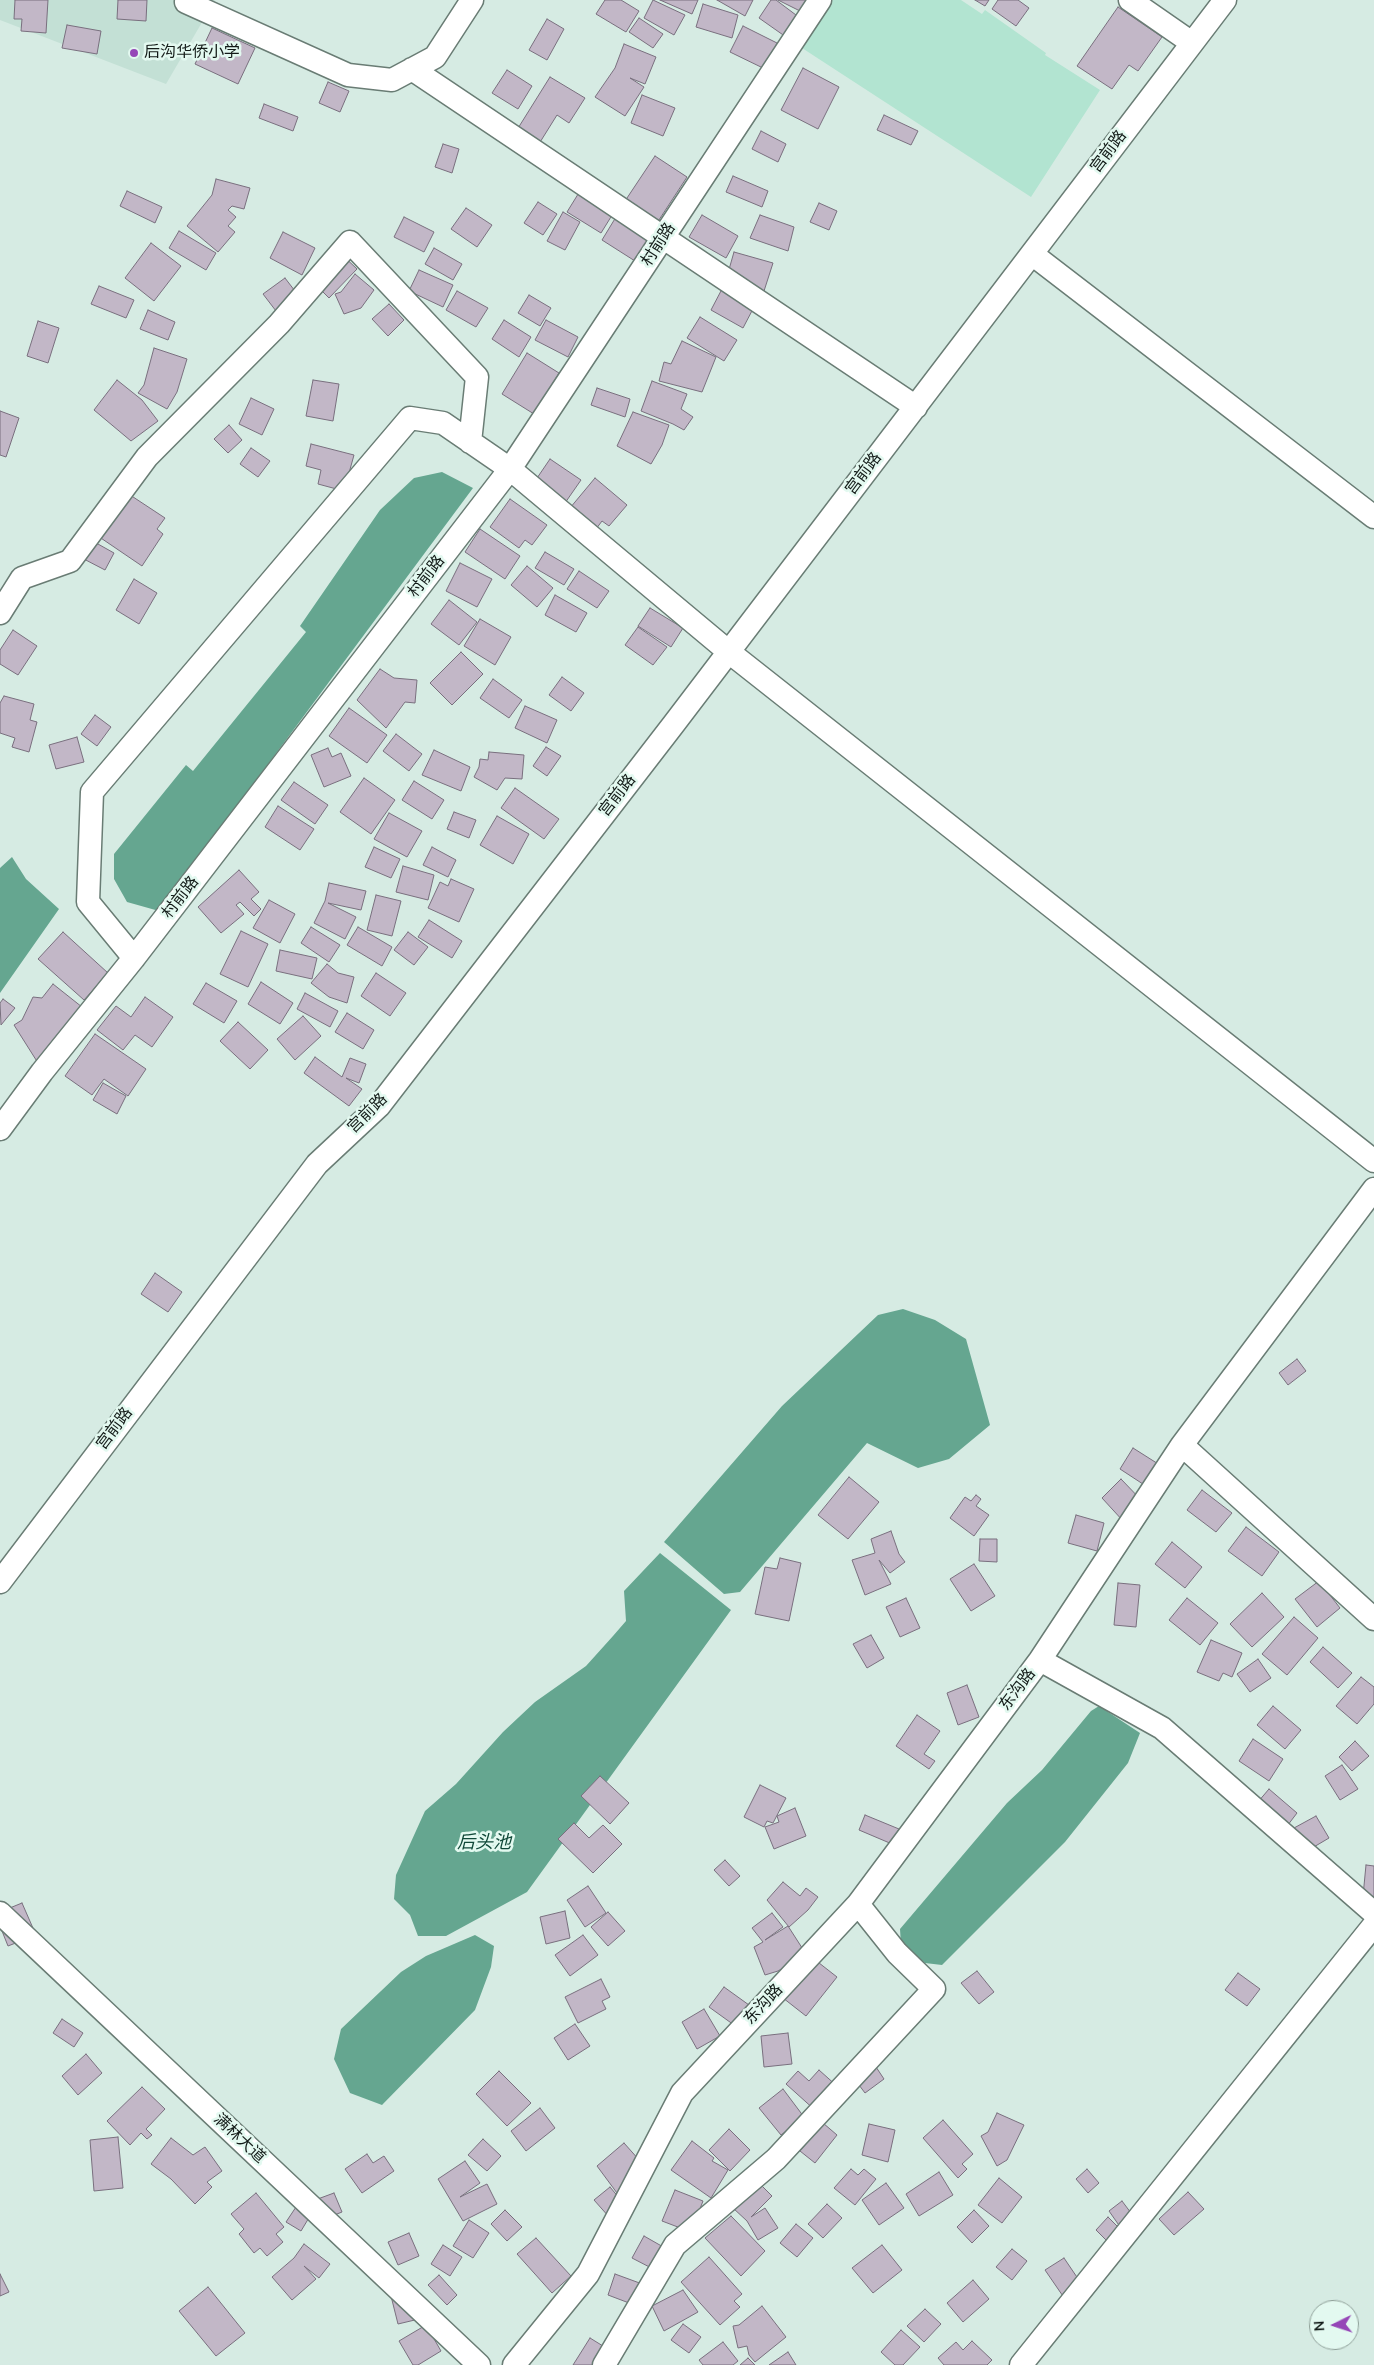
<!DOCTYPE html>
<html>
<head>
<meta charset="utf-8">
<style>
  body { margin:0 }
  #map { position:relative; width:1374px; height:2365px; overflow:hidden; background:#d6ebe3; font-family:"Nunito Sans",sans-serif }
  canvas { display:block }
  .north { position:absolute; left:1309px; top:2300px; width:50px; height:50px; box-sizing:border-box; background:#e3f9f0; border:1px solid #8fa099; border-radius:50%; rotate:266deg; font-size:14px; font-weight:700; line-height:20px; text-align:center; color:#121a17 }
  .north::after { content:''; display:block; margin:auto; width:18px; height:22px; background:#9546b7; clip-path:polygon(50% 0,100% 100%,50% 72%,0 100%) }
</style>
</head>
<body>
<div id="map">
<canvas width="1374" height="2365"></canvas>
<div class="north">N</div>
</div>
<script>
const context = document.querySelector('canvas').getContext('2d');
context.lineJoin = 'round';
function fillPath(path, color) {
  context.fillStyle = color;
  context.fill(path, 'evenodd');
}
function shape(rows) {
  const path = new Path2D();
  for (const r of rows) {
    path.moveTo(r[0], r[1]);
    for (let i = 2; i < r.length; i += 2) path.lineTo(r[i], r[i + 1]);
  }
  return path;
}
function stroke(path, color, width, dash) {
  context.strokeStyle = color;
  context.lineWidth = width;
  context.lineCap = dash ? 'butt' : 'round';
  context.setLineDash(dash || []);
  context.stroke(path);
}
function label(font, color, halo, rows, align = 'center') {
  context.font = font + ' "Nunito Sans","Noto Sans SC",sans-serif';
  context.lineWidth = 5;
  context.setLineDash([]);
  context.textBaseline = 'middle';
  context.strokeStyle = halo;
  context.fillStyle = color;
  for (const [text, x, y, turn = 0] of rows) {
    context.save();
    context.translate(x, y);
    context.rotate((+turn || 0) * Math.PI / 180);
    context.textAlign = isNaN(turn) ? turn : align;
    if (halo) context.strokeText(text, 0, 0);
    context.fillText(text, 0, 0);
    context.restore();
  }
}
const built = shape([
  [0,0,215,0,166,84,0,20]
]);
const green = shape([
  [833,0,961,0,982,14,985,10,1046,53,1045,55,1100,90,1031,197,802,48]
]);
const water = shape([
  [442,472,473,488,159,911,127,902,114,879,114,854,186,765,193,771,306,632,300,626,380,510,414,478],
  [12,857,26,879,59,909,0,993,0,868],
  [903,1309,935,1320,966,1339,990,1425,949,1459,918,1468,867,1443,740,1592,724,1594,664,1542,782,1406,878,1315],
  [660,1553,731,1610,527,1892,446,1936,418,1936,410,1915,394,1899,396,1875,425,1811,456,1784,503,1732,535,1702,586,1666,613,1636,626,1621,624,1591],
  [1099,1706,1140,1733,1128,1763,1065,1842,942,1965,925,1963,901,1944,900,1929,1007,1803,1042,1770,1091,1711],
  [475,1935,494,1946,491,1967,475,2010,382,2105,350,2093,334,2059,341,2029,401,1972,426,1956]
]);
const building = shape([
  [15,0,48,0,46,33,21,31,22,19,14,19,15,0],
  [118,0,147,0,146,21,117,19,118,0],
  [605,0,621,0,639,11,626,32,596,14,605,0],
  [653,0,685,15,674,35,644,18,653,0],
  [660,0,698,0,692,14,660,0],
  [717,0,753,0,745,16,717,0],
  [771,0,776,0,800,18,786,37,759,18,771,0],
  [778,0,808,0,802,12,778,0],
  [975,0,989,0,985,6,975,0],
  [998,0,1018,0,1029,8,1016,26,992,9,998,0],
  [703,4,738,15,732,38,696,27,703,4],
  [1118,7,1162,37,1138,71,1129,65,1112,89,1077,66,1118,7],
  [639,18,663,34,653,48,629,32,639,18],
  [547,19,564,29,547,60,529,50,547,19],
  [67,25,101,31,97,54,62,48,67,25],
  [743,26,777,43,765,69,730,52,743,26],
  [212,28,255,48,238,84,195,64,212,28],
  [624,44,656,57,645,84,630,78,644,87,625,116,595,97,615,68,624,44],
  [803,68,839,87,818,129,781,110,803,68],
  [507,70,532,86,518,109,492,93,507,70],
  [550,77,585,98,569,123,557,115,537,147,515,133,550,77],
  [328,82,349,91,340,112,319,103,328,82],
  [642,95,675,108,663,136,631,123,642,95],
  [264,104,298,117,293,131,259,118,264,104],
  [884,115,918,131,911,145,877,130,884,115],
  [761,131,786,144,778,162,752,149,761,131],
  [443,144,459,149,452,173,435,167,443,144],
  [655,156,687,177,655,226,623,204,655,156],
  [733,176,768,191,762,207,726,192,733,176],
  [216,179,250,188,244,209,232,206,228,210,236,217,228,226,235,232,218,252,187,226,212,195,216,179],
  [127,191,162,207,155,223,120,206,127,191],
  [580,191,614,212,601,233,567,212,580,191],
  [538,202,557,214,543,235,524,223,538,202],
  [819,203,837,211,829,230,810,222,819,203],
  [466,208,492,225,477,247,451,229,466,208],
  [563,212,580,222,565,250,547,241,563,212],
  [702,215,738,236,726,258,689,237,702,215],
  [760,215,794,227,788,251,750,238,760,215],
  [404,217,434,232,424,252,394,237,404,217],
  [616,217,650,239,635,261,602,240,616,217],
  [179,231,216,253,206,270,169,248,179,231],
  [283,232,315,248,302,275,270,258,283,232],
  [151,243,181,266,154,301,125,278,151,243],
  [434,248,462,264,453,280,425,264,434,248],
  [339,252,357,269,329,298,312,281,339,252],
  [734,252,773,263,764,291,726,280,734,252],
  [419,270,453,285,443,307,409,291,419,270],
  [355,274,374,290,361,308,344,314,335,294,341,292,355,274],
  [285,278,298,295,276,311,263,294,285,278],
  [99,286,134,300,126,318,91,304,99,286],
  [722,289,754,307,743,328,711,310,722,289],
  [457,291,488,308,476,327,446,310,457,291],
  [529,295,551,308,540,326,518,313,529,295],
  [389,304,404,320,388,336,372,319,389,304],
  [148,310,175,322,168,340,140,329,148,310],
  [700,317,737,340,724,361,687,338,700,317],
  [504,320,531,337,519,357,492,339,504,320],
  [546,320,578,337,568,357,535,340,546,320],
  [38,321,59,328,48,363,27,356,38,321],
  [682,341,716,357,702,392,659,381,664,362,671,364,682,341],
  [154,348,187,359,177,392,167,409,138,393,144,385,154,348],
  [527,353,559,373,534,414,502,394,527,353],
  [117,380,142,400,158,421,131,441,94,410,117,380],
  [313,380,339,384,333,421,306,416,313,380],
  [652,381,687,394,681,409,693,417,684,430,673,424,641,411,652,381],
  [597,388,630,399,625,417,591,405,597,388],
  [251,398,274,409,262,435,239,424,251,398],
  [0,411,19,418,6,457,0,455,0,411],
  [633,412,669,425,662,445,651,464,617,446,633,412],
  [229,425,242,440,228,453,214,439,229,425],
  [311,444,354,455,344,491,318,484,321,470,306,466,311,444],
  [251,448,270,461,258,477,240,464,251,448],
  [550,459,581,480,565,503,535,481,550,459],
  [595,478,627,505,609,526,602,521,596,529,570,508,595,478],
  [121,489,165,518,157,529,163,534,142,566,92,532,121,489],
  [510,499,547,525,532,545,525,540,519,548,490,527,510,499],
  [480,529,520,556,505,579,465,552,480,529],
  [89,539,114,553,105,570,80,557,89,539],
  [545,552,574,569,564,585,535,568,545,552],
  [460,563,492,579,477,607,446,591,460,563],
  [527,566,553,588,537,607,511,585,527,566],
  [579,571,609,591,597,608,567,589,579,571],
  [134,579,157,593,139,624,116,610,134,579],
  [555,595,587,613,576,632,545,615,555,595],
  [449,600,477,622,459,645,431,624,449,600],
  [650,608,683,628,671,647,638,626,650,608],
  [480,619,511,637,495,665,464,646,480,619],
  [638,627,667,647,653,665,625,645,638,627],
  [13,630,37,646,18,675,0,664,0,650,13,630],
  [461,652,483,674,452,705,430,683,461,652],
  [380,669,394,678,417,680,415,703,405,702,386,728,357,700,380,669],
  [562,677,584,693,571,711,549,695,562,677],
  [493,679,522,700,509,718,480,698,493,679],
  [4,696,34,704,30,720,37,722,29,752,12,747,15,738,0,733,0,703,4,696],
  [525,706,557,720,547,743,515,728,525,706],
  [349,708,387,735,367,763,329,736,349,708],
  [95,715,111,727,97,746,81,734,95,715],
  [396,734,422,754,409,771,383,751,396,734],
  [77,737,84,762,56,769,49,745,77,737],
  [546,747,561,756,547,776,533,766,546,747],
  [328,748,332,757,341,753,351,776,324,787,311,755,328,748],
  [434,750,470,767,461,791,422,775,434,750],
  [489,752,524,755,522,779,505,778,497,790,474,777,479,767,480,759,488,760,489,752],
  [364,778,395,800,371,834,340,812,364,778],
  [414,781,444,800,432,819,402,800,414,781],
  [294,782,328,805,315,824,281,800,294,782],
  [515,788,559,819,544,839,501,808,515,788],
  [278,806,314,829,300,850,265,827,278,806],
  [454,812,476,820,469,838,447,829,454,812],
  [389,813,422,831,407,857,374,839,389,813],
  [497,816,529,834,513,864,480,845,497,816],
  [374,847,400,859,391,878,365,867,374,847],
  [432,847,456,860,448,877,423,865,432,847],
  [403,866,434,875,428,900,396,892,403,866],
  [239,870,259,892,251,899,261,909,254,916,240,902,236,905,244,914,221,933,198,907,239,870],
  [451,879,474,889,459,922,428,908,440,882,448,886,451,879],
  [329,883,366,891,361,910,328,903,356,917,345,939,314,923,325,901,329,883],
  [376,895,401,901,392,936,367,930,376,895],
  [269,900,295,914,280,943,253,928,269,900],
  [429,920,462,941,452,958,418,937,429,920],
  [311,927,340,945,329,962,301,943,311,927],
  [358,927,392,947,382,966,347,945,358,927],
  [241,931,268,944,248,987,220,974,241,931],
  [63,932,108,973,84,1000,38,959,63,932],
  [408,932,428,947,414,965,394,950,408,932],
  [280,950,317,958,312,979,276,971,280,950],
  [327,964,338,973,354,977,347,1003,329,997,311,983,327,964],
  [376,973,406,993,390,1016,361,996,376,973],
  [261,982,293,1003,280,1024,248,1004,261,982],
  [206,983,237,1001,224,1023,193,1004,206,983],
  [53,984,82,1007,38,1063,14,1025,22,1020,33,997,42,998,53,984],
  [305,993,338,1011,330,1027,297,1009,305,993],
  [145,997,173,1017,152,1047,135,1035,123,1050,97,1030,116,1006,131,1017,145,997],
  [3,999,15,1008,1,1025,0,1003,3,999],
  [347,1013,374,1030,363,1049,335,1032,347,1013],
  [303,1016,321,1036,295,1060,277,1039,303,1016],
  [238,1022,268,1050,250,1069,220,1041,238,1022],
  [95,1034,146,1069,128,1096,104,1079,92,1095,65,1076,95,1034],
  [315,1057,342,1077,350,1058,366,1064,359,1083,346,1078,362,1089,349,1106,304,1073,315,1057],
  [103,1083,126,1096,117,1114,93,1100,103,1083],
  [155,1273,182,1292,168,1312,141,1294,155,1273],
  [1297,1359,1306,1371,1288,1385,1279,1373,1297,1359],
  [1133,1448,1163,1467,1149,1488,1120,1469,1133,1448],
  [849,1477,879,1502,848,1539,818,1515,849,1477],
  [1121,1479,1144,1503,1124,1522,1102,1498,1121,1479],
  [1202,1490,1232,1513,1216,1532,1187,1510,1202,1490],
  [976,1495,981,1499,976,1506,989,1515,974,1536,950,1518,965,1497,971,1501,976,1495],
  [1076,1515,1104,1523,1097,1551,1068,1543,1076,1515],
  [1246,1527,1279,1552,1262,1576,1228,1551,1246,1527],
  [891,1531,899,1554,905,1562,890,1573,879,1560,891,1584,865,1595,852,1560,875,1553,871,1539,891,1531],
  [980,1539,997,1539,997,1562,979,1561,980,1539],
  [1172,1542,1202,1567,1185,1588,1155,1564,1172,1542],
  [780,1558,801,1563,789,1621,755,1614,765,1567,777,1569,780,1558],
  [974,1564,995,1596,971,1611,950,1579,974,1564],
  [1319,1581,1340,1608,1317,1627,1295,1599,1319,1581],
  [1118,1583,1140,1585,1136,1627,1114,1625,1118,1583],
  [1262,1593,1284,1617,1252,1647,1230,1624,1262,1593],
  [906,1598,920,1628,900,1637,886,1607,906,1598],
  [1187,1598,1218,1623,1200,1645,1169,1620,1187,1598],
  [1294,1617,1318,1638,1287,1675,1262,1654,1294,1617],
  [871,1635,884,1658,867,1668,853,1644,871,1635],
  [1211,1640,1242,1653,1232,1677,1223,1673,1219,1681,1197,1672,1211,1640],
  [1323,1647,1352,1673,1338,1688,1310,1662,1323,1647],
  [1258,1659,1271,1678,1250,1692,1237,1674,1258,1659],
  [1361,1677,1374,1687,1374,1704,1357,1724,1336,1706,1361,1677],
  [967,1685,979,1717,958,1725,947,1693,967,1685],
  [1273,1706,1301,1730,1285,1749,1257,1725,1273,1706],
  [917,1715,940,1731,924,1754,935,1761,929,1769,896,1746,917,1715],
  [1253,1739,1283,1759,1269,1781,1239,1761,1253,1739],
  [1355,1741,1369,1756,1352,1771,1339,1757,1355,1741],
  [1342,1765,1358,1789,1340,1800,1325,1776,1342,1765],
  [600,1776,629,1803,610,1824,581,1796,600,1776],
  [760,1785,786,1798,773,1823,767,1821,764,1827,744,1817,760,1785],
  [1269,1789,1297,1813,1281,1834,1252,1809,1269,1789],
  [795,1808,806,1836,774,1849,765,1827,779,1822,777,1816,795,1808],
  [865,1815,899,1829,892,1844,859,1830,865,1815],
  [1316,1816,1329,1838,1307,1851,1294,1828,1316,1816],
  [574,1823,589,1838,603,1825,622,1844,593,1873,558,1839,574,1823],
  [725,1860,740,1876,729,1886,714,1870,725,1860],
  [1366,1865,1374,1866,1374,1897,1363,1896,1366,1865],
  [783,1882,800,1896,806,1888,818,1897,808,1910,789,1927,767,1900,783,1882],
  [588,1886,606,1913,585,1927,567,1900,588,1886],
  [22,1903,36,1935,8,1946,0,1926,0,1912,22,1903],
  [565,1911,570,1938,546,1944,540,1917,565,1911],
  [608,1912,625,1931,608,1946,591,1927,608,1912],
  [772,1913,783,1927,765,1940,788,1926,806,1954,778,1971,765,1975,754,1947,763,1942,752,1928,772,1913],
  [583,1935,598,1955,570,1976,555,1955,583,1935],
  [814,1959,837,1977,806,2016,783,1998,814,1959],
  [977,1971,994,1992,979,2004,961,1983,977,1971],
  [1238,1973,1260,1989,1247,2006,1225,1990,1238,1973],
  [601,1979,610,1997,602,2001,606,2009,578,2023,565,1997,601,1979],
  [724,1987,749,2005,734,2025,709,2007,724,1987],
  [704,2009,720,2036,697,2049,682,2022,704,2009],
  [62,2019,83,2033,74,2047,53,2033,62,2019],
  [575,2024,590,2046,568,2060,554,2038,575,2024],
  [788,2033,792,2064,764,2067,761,2036,788,2033],
  [86,2054,102,2073,78,2095,62,2076,86,2054],
  [876,2067,884,2079,865,2093,856,2081,876,2067],
  [819,2070,838,2087,816,2111,786,2084,798,2071,809,2081,819,2070],
  [499,2071,531,2103,507,2126,476,2094,499,2071],
  [142,2087,165,2109,146,2129,152,2135,147,2139,141,2133,130,2145,107,2121,142,2087],
  [783,2089,804,2117,781,2135,759,2108,783,2089],
  [540,2108,555,2128,526,2151,511,2131,540,2108],
  [997,2113,1024,2125,1007,2160,997,2166,981,2136,988,2132,997,2113],
  [943,2120,973,2154,962,2164,967,2169,958,2178,923,2138,943,2120],
  [823,2123,837,2135,815,2163,800,2151,823,2123],
  [869,2124,895,2130,888,2162,862,2155,869,2124],
  [729,2129,750,2150,730,2171,709,2150,729,2129],
  [118,2137,123,2188,94,2191,90,2140,118,2137],
  [171,2138,193,2155,205,2147,222,2171,207,2182,212,2187,195,2204,171,2179,151,2164,171,2138],
  [483,2139,501,2156,487,2171,468,2155,483,2139],
  [692,2141,714,2158,712,2161,728,2170,711,2198,671,2170,692,2141],
  [624,2143,640,2161,628,2172,635,2181,617,2193,597,2166,624,2143],
  [367,2154,373,2163,384,2156,394,2171,362,2193,345,2169,367,2154],
  [465,2161,480,2183,460,2197,487,2184,497,2204,463,2221,438,2179,465,2161],
  [851,2169,858,2175,864,2169,876,2179,855,2205,834,2188,851,2169],
  [1087,2169,1099,2183,1088,2193,1076,2179,1087,2169],
  [939,2172,953,2195,919,2216,906,2194,939,2172],
  [999,2178,1022,2197,1002,2223,978,2205,999,2178],
  [759,2183,772,2196,751,2217,765,2208,778,2228,758,2240,747,2221,733,2208,759,2183],
  [886,2183,904,2208,879,2225,862,2200,886,2183],
  [610,2187,625,2205,610,2218,594,2200,610,2187],
  [675,2190,703,2201,691,2232,662,2221,675,2190],
  [1188,2192,1204,2209,1174,2235,1159,2219,1188,2192],
  [256,2193,284,2227,276,2234,283,2242,267,2256,260,2248,254,2253,239,2234,244,2229,231,2214,256,2193],
  [334,2193,342,2212,317,2222,310,2216,301,2231,286,2222,296,2207,334,2193],
  [1122,2201,1137,2221,1123,2231,1109,2211,1122,2201],
  [827,2204,842,2218,823,2238,808,2224,827,2204],
  [505,2210,522,2227,507,2241,491,2224,505,2210],
  [974,2210,989,2226,972,2243,957,2227,974,2210],
  [731,2216,765,2251,741,2276,705,2238,731,2216],
  [1108,2217,1124,2233,1112,2246,1096,2230,1108,2217],
  [469,2220,489,2233,473,2258,453,2246,469,2220],
  [796,2224,813,2238,797,2257,780,2243,796,2224],
  [409,2233,419,2256,398,2265,388,2242,409,2233],
  [644,2236,672,2252,661,2273,632,2258,644,2236],
  [536,2238,571,2276,552,2293,517,2254,536,2238],
  [304,2244,330,2264,319,2278,304,2266,316,2279,292,2300,272,2277,294,2258,304,2244],
  [443,2245,462,2257,450,2276,431,2264,443,2245],
  [882,2245,902,2270,873,2293,852,2268,882,2245],
  [1012,2249,1027,2261,1012,2280,996,2267,1012,2249],
  [709,2257,742,2294,734,2301,740,2307,720,2325,681,2282,709,2257],
  [1064,2258,1085,2289,1067,2302,1045,2270,1064,2258],
  [0,2274,9,2292,0,2296,0,2274],
  [615,2274,645,2285,637,2306,608,2295,615,2274],
  [439,2275,457,2295,447,2305,428,2285,439,2275],
  [973,2280,989,2299,963,2322,947,2303,973,2280],
  [208,2287,245,2333,216,2356,179,2311,208,2287],
  [683,2290,698,2312,664,2331,652,2306,683,2290],
  [391,2296,419,2319,398,2324,391,2296],
  [762,2306,786,2337,755,2362,749,2355,747,2346,738,2348,733,2326,739,2325,762,2306],
  [925,2309,941,2324,924,2342,907,2326,925,2309],
  [683,2324,701,2337,689,2353,671,2340,683,2324],
  [426,2325,441,2351,418,2365,413,2365,399,2341,426,2325],
  [901,2330,920,2347,903,2365,895,2365,881,2352,901,2330],
  [590,2338,611,2351,602,2365,573,2365,590,2338],
  [972,2341,992,2360,987,2365,944,2365,938,2358,956,2342,963,2350,972,2341],
  [723,2342,738,2361,733,2365,703,2365,699,2360,723,2342],
  [788,2352,796,2365,769,2365,788,2352],
  [748,2358,755,2365,740,2365,748,2358]
]);
const minor = shape([
  [1130,0,1192,43],
  [186,2,348,75,392,80,435,57,472,0],
  [412,69,916,407],
  [1032,254,1374,517],
  [0,613,22,578,70,561,147,457,279,324,350,242,477,377,470,442],
  [134,958,88,902,92,792,410,418,443,423,510,469,729,652,1374,1161],
  [0,1129,42,1072,134,958,510,469,820,0],
  [1182,1445,1374,1189],
  [0,1582,317,1164,379,1106,673,725,1225,0],
  [1040,1660,1162,1728,1374,1913],
  [0,1913,479,2365],
  [514,2365,588,2274,682,2093,858,1904,1040,1660,1182,1445,1374,1619],
  [604,2365,675,2245,776,2159,934,1989,897,1953,858,1904],
  [1021,2365,1374,1925]
]);
const markers = [
  [134,53,5,"#9546b7"]
];
const poiNames = [
  ["后沟华侨小学",144,53]
];
const streetNames = [
  ["宫前路",1109,152,-53],
  ["村前路",659,245,-57],
  ["宫前路",864,474,-53],
  ["村前路",427,577,-52],
  ["宫前路",618,796,-52],
  ["村前路",181,898,-52],
  ["宫前路",368,1114,-45],
  ["宫前路",115,1429,-53],
  ["东沟路",1018,1690,-53],
  ["东沟路",764,2005,-47],
  ["满林大道",239,2139,43]
];
const waterNames = [
  ["后头池",484,1844]
];
fillPath(built, '#c3e0d5');
fillPath(green, '#b2e4d1');
fillPath(water, '#65a690');
fillPath(building, '#c2b7c7');
stroke(building, '#796f7e', 1);
stroke(minor, '#697c74', 25);
stroke(minor, '#fff', 22);
for (const [x, y, r, color] of markers) {
  const dot = new Path2D();
  dot.arc(x, y, r, 0, 2 * Math.PI);
  context.fillStyle = color;
  context.fill(dot);
  stroke(dot, '#e3f9f0', 2);
}
label('16px', '#121a17', '#e3f9f0', poiNames, 'left');
label('16px', '#121a17', '#e3f9f0', streetNames);
label('italic 18px', '#104838', '#e3f9f0', waterNames);
</script>
</body>
</html>
